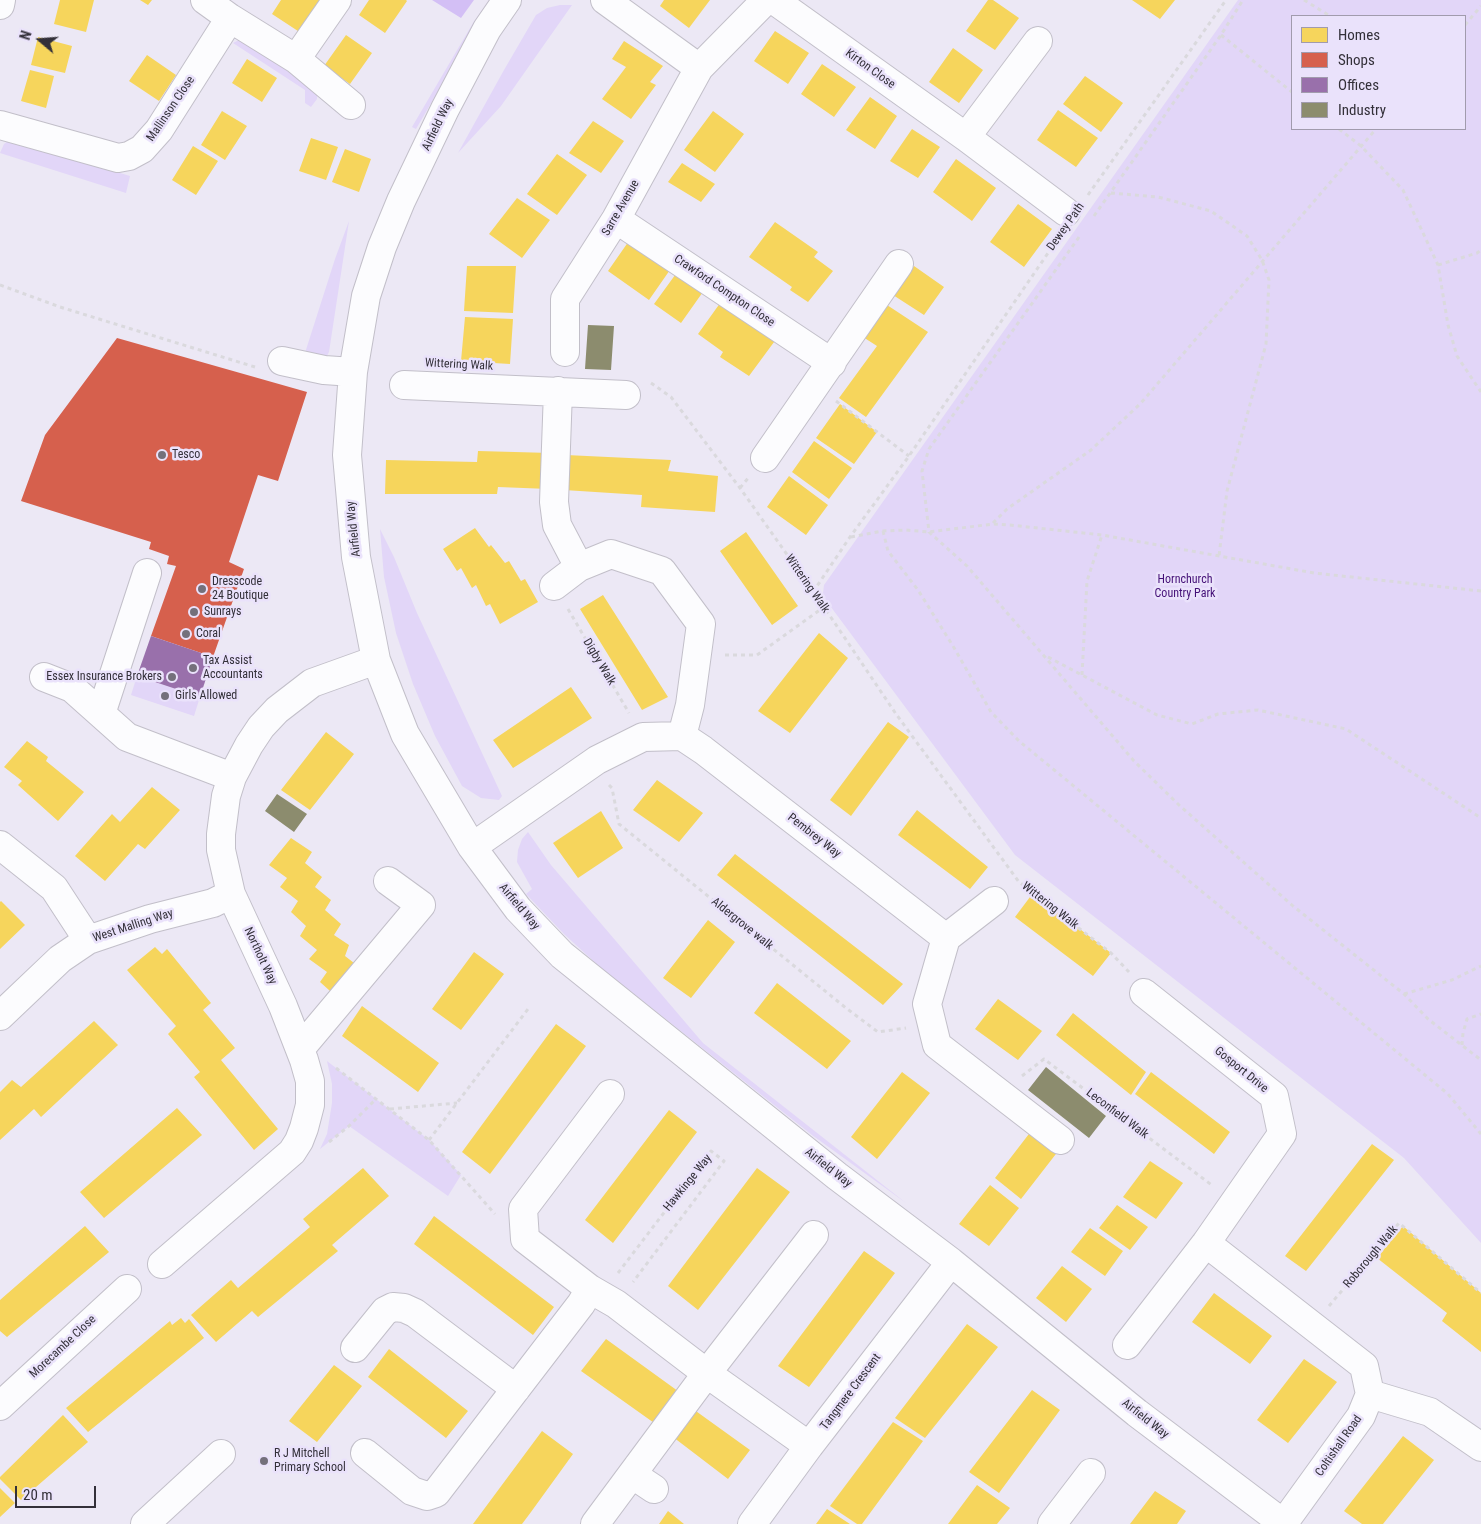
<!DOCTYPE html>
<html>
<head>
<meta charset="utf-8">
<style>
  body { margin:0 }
  #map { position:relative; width:1481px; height:1524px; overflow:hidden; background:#ece8f5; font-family:"Roboto Condensed",sans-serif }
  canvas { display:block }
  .legend { position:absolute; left:1291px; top:15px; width:175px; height:115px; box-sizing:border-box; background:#eae2fb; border:1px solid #a19bad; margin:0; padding:6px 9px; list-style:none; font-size:15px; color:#333039 }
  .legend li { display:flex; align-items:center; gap:10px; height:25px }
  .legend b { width:25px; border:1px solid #a19bad }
  .north { position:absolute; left:15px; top:15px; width:50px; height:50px; -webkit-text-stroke:4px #eae2fb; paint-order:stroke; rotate:288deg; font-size:14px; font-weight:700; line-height:20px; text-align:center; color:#333039 }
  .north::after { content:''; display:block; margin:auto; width:18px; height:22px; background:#333039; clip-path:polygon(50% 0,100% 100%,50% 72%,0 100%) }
  .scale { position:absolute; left:15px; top:1486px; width:81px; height:22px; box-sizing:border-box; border:2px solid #333039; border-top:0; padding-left:6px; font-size:15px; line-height:18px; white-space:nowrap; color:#333039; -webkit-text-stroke:4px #eae2fb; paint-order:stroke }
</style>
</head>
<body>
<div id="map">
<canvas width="1481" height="1524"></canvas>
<ul class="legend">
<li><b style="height:14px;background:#f6d55c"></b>Homes</li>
<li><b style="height:14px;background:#d6604d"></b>Shops</li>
<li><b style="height:14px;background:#9970ab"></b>Offices</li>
<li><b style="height:14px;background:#8c8c6e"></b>Industry</li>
</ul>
<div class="north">N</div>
<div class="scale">20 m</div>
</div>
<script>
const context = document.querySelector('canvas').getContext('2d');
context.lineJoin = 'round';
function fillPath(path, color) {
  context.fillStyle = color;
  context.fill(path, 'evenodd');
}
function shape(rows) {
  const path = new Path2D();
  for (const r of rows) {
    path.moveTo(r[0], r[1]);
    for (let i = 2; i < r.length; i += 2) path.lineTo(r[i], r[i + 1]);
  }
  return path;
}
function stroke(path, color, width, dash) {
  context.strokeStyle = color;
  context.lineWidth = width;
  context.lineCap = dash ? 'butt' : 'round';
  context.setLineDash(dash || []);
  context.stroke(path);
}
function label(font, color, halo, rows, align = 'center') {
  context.font = font + ' "Roboto Condensed",sans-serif';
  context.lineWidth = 5;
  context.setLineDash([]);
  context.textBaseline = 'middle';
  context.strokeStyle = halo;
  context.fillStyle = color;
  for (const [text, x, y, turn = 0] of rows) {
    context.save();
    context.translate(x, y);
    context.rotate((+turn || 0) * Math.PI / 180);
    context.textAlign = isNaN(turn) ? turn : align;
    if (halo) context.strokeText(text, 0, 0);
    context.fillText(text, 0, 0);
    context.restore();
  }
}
const green = shape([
  [489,0,494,0,477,25,416,129,412,127,473,23],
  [1238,0,1481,0,1481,1243,1404,1158,1015,855,825,599,823,593,824,585],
  [1292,16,1465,16,1465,129,1292,129],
  [560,5,572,5,501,106,458,153,504,70,536,15,547,8],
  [239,40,244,40,249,42,317,91,317,99,311,107,305,103,305,90,233,43],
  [8,141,15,141,130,176,126,193,0,153,4,144],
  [349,221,329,352,327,356,323,358,304,356,335,259],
  [380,529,394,557,417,613,502,796,499,800,481,798,462,786,435,736,413,684,396,633,384,577],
  [137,676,200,697,194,716,131,695],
  [528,832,551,865,703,1043,906,1203,812,1135,600,967,564,934,526,894,532,889,517,862,518,850,522,839],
  [327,1061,429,1140,461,1175,448,1196,349,1126,320,1149,327,1134,332,1103,332,1084]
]);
const forest = shape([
  [432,0,474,0,461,18]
]);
const homes = shape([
  [60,0,94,0,86,32,54,24],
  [140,0,152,0,148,5],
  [281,0,323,0,301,33,272,14],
  [369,0,406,0,407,1,385,33,359,15],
  [664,0,710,0,689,28,660,6],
  [988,0,993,0,1019,18,995,50,966,31],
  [1132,0,1175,0,1160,19],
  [775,31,809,53,788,84,754,61],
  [346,35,372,53,350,84,324,66],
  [38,37,72,46,65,73,31,65],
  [624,41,663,66,650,82,656,85,631,119,602,99,626,67,612,59],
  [953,48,983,70,959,103,929,82],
  [147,55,176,75,159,101,129,81],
  [247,59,277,78,262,102,232,83],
  [822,64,856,87,834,117,801,94],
  [30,70,54,76,46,108,21,101],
  [1085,76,1123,103,1101,132,1063,104],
  [870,97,897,116,875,149,846,130],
  [1058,110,1098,138,1076,167,1037,140],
  [222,111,247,126,225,160,201,145],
  [713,111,744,134,715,172,684,150],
  [593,121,624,141,601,173,569,153],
  [912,129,940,147,918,178,890,161],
  [311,138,338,147,326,180,299,171],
  [193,146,218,161,196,195,172,180],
  [345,149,371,159,359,192,332,182],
  [557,154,587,175,557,215,527,194],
  [956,159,996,188,972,221,933,192],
  [682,163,715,184,701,202,668,182],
  [517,198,550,220,522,258,489,234],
  [1018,204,1052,229,1024,267,990,242],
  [775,222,818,252,814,257,833,271,808,302,790,290,792,287,749,257],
  [631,238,672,267,649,300,608,271],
  [467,266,516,266,513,313,464,311],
  [914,266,944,287,924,315,893,295],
  [678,271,705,289,681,323,654,304],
  [723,299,777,338,749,376,720,357,723,352,698,334],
  [887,305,928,332,866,417,839,398,877,346,863,337],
  [465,317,513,319,510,364,461,361],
  [840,404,877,432,854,464,816,438],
  [814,441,852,468,829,499,792,472],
  [478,451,551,453,549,489,498,487,497,494,385,494,386,460,477,462],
  [566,455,671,460,668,471,718,476,715,512,641,507,642,495,564,490],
  [789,476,828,505,806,535,767,507],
  [475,528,489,547,491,545,505,563,509,561,521,581,525,579,538,602,500,624,490,604,486,606,476,585,472,588,461,568,457,571,443,549],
  [746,532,798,606,772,625,720,551],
  [603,595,668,697,642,710,580,609],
  [819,633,848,658,790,733,758,711],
  [571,687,592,718,513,768,493,740],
  [888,722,909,737,851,816,830,800],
  [326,732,354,754,310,810,281,790],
  [27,741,48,757,46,761,84,792,58,821,18,785,22,781,4,767],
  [657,780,703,813,679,842,633,810],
  [152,787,180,810,145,849,138,844,105,881,75,856,112,814,120,822],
  [917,810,988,867,970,889,898,835],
  [601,811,623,848,578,878,553,843],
  [291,838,312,852,305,863,322,877,315,887,331,900,325,910,341,924,334,935,349,945,345,956,363,970,339,999,320,982,327,972,309,959,317,950,300,936,306,926,291,912,298,901,280,887,287,878,269,865],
  [735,854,903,984,883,1005,717,875],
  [1033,893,1111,953,1093,976,1015,917],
  [1,901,25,925,0,949,0,902],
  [708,920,735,942,691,998,663,978],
  [155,947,162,954,167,949,211,1003,203,1010,235,1048,221,1060,278,1129,254,1150,194,1077,200,1072,168,1034,176,1026,127,970],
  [474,952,504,974,461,1030,432,1009],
  [777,983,851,1041,827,1069,754,1013],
  [998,999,1042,1031,1018,1060,975,1029],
  [362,1006,439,1063,418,1092,342,1036],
  [1073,1013,1146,1072,1131,1095,1056,1035],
  [94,1021,118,1045,41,1117,34,1109,0,1140,0,1092,12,1080,21,1087],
  [556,1024,586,1046,490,1174,462,1152],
  [902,1072,930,1093,877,1159,851,1137],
  [1151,1072,1230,1132,1214,1154,1135,1094],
  [177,1108,202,1135,104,1218,80,1192],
  [669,1110,697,1132,613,1243,585,1220],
  [1032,1130,1059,1150,1021,1199,995,1178],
  [1372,1144,1394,1160,1306,1271,1285,1256],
  [1150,1161,1183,1183,1156,1219,1123,1197],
  [363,1168,389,1196,332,1245,338,1251,258,1317,252,1311,216,1342,191,1315,231,1280,238,1288,310,1227,303,1219],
  [757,1168,790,1192,698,1310,668,1286],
  [990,1185,1019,1208,989,1246,959,1224],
  [1117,1205,1148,1227,1130,1250,1099,1228],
  [434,1216,554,1307,533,1335,414,1244],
  [85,1226,109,1252,7,1337,0,1331,0,1300],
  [1403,1226,1481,1293,1481,1352,1442,1321,1447,1313,1377,1258],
  [1090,1228,1123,1251,1105,1276,1071,1252],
  [864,1251,895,1273,809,1387,778,1366],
  [1062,1266,1092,1289,1066,1322,1036,1298],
  [1214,1293,1272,1336,1250,1364,1192,1322],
  [181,1318,185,1323,189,1319,204,1338,88,1432,66,1408,170,1321,172,1325],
  [967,1324,998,1347,925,1438,895,1418],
  [606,1339,682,1394,657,1425,581,1371],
  [389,1349,468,1411,446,1438,368,1377],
  [1304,1359,1337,1382,1288,1443,1257,1420],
  [334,1365,362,1386,317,1442,289,1421],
  [1032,1390,1060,1410,999,1493,969,1472],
  [693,1409,750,1450,728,1479,673,1437],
  [63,1415,88,1442,21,1500,0,1479,0,1477],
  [893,1422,923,1441,862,1524,857,1524,830,1506],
  [542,1431,573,1454,531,1512,522,1524,473,1524],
  [1403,1436,1434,1460,1383,1524,1362,1524,1344,1511],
  [977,1485,1010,1508,997,1524,948,1524],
  [0,1488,15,1503,0,1517],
  [1155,1491,1186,1511,1177,1524,1130,1524],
  [827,1509,850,1524,816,1524],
  [668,1511,684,1524,659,1524]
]);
const shops = shape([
  [117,338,307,392,278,481,258,475,229,562,244,569,213,657,151,636,176,566,167,564,169,556,149,549,151,542,21,501,45,435]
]);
const offices = shape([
  [151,636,213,657,200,697,137,676]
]);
const industry = shape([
  [588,325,614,326,611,370,585,369],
  [277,794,307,814,294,832,265,811],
  [1046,1067,1106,1116,1089,1138,1028,1090]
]);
const path = shape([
  [1304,0,1330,16],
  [1465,25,1481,6],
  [1221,35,1292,92],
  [1339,129,1361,146,1403,190,1438,265,1448,325,1457,356,1481,392],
  [1111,193,1158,197,1211,211,1247,236,1262,260,1269,280,1266,344,1227,491,1219,556],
  [1088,195,1226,0],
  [1094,216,1221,35,1243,0],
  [1079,237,929,449,922,471,929,532,967,566,1134,761,1179,805,1293,906,1404,994,1428,1019,1481,1060],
  [1438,265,1477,253,1481,250],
  [0,285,60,307,255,367],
  [651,383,671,397,740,488,824,607,896,714,1019,882,1111,953,1129,972],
  [836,401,909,456],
  [740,488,749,477],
  [993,523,1007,509,1091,450,1141,403,1376,129],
  [883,531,888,551,918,590,953,646,991,712,1019,741,1448,1094,1481,1134],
  [851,537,883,531,906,530,929,532,993,524,1010,525,1102,535,1314,573,1481,591],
  [813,592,850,537,909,456,1059,237],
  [568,609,629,713],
  [725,655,757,655,824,607],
  [1048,657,1157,715,1192,724,1218,714,1258,710,1346,729,1481,818],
  [1082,675,1087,581,1102,535],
  [609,785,612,788,619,824,846,1008,878,1032,906,1028],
  [1404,994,1452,980,1481,966],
  [1462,1045,1463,1033,1467,1019,1481,1014],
  [336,1068,429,1140,495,1214],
  [1022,1076,1044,1059,1213,1186],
  [390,1109,457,1103],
  [429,1140,528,1009],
  [329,1142,349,1126,376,1099],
  [618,1273,711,1151,724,1161,633,1282],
  [1329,1306,1399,1223,1481,1293]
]);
const minor = shape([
  [205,0,230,18,296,59,351,105],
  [507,0,487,29,445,109,401,201,382,247,366,296,353,372,347,455,356,557,376,660,405,734,472,847,518,909,562,955,837,1176,951,1262,1137,1413,1284,1524],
  [605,0,699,68],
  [774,0,966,137,1066,212],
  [0,5,1,0],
  [296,59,337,0],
  [0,125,118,158,129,156,142,149,159,130,230,18],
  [966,137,1038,41],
  [616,219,832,363],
  [565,352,565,299,616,219,699,68,766,0],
  [282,361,324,370,353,372],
  [404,385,626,395],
  [558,391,554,502,557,525,579,567],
  [765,458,899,264],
  [554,586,579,567,611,554,662,571,701,624,690,705,682,736],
  [44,677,72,688,127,737,232,777],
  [101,714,147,573],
  [0,845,54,888,88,940],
  [472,847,597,760,643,737,682,736,703,750,946,938],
  [994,901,946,938,927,1004,937,1045,1060,1140],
  [0,1016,60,959,88,940,150,919,213,903,231,894],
  [300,1049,421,905,388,881],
  [1206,1243,1364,1366,1370,1394],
  [162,1264,292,1152,299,1141,304,1128,310,1105,310,1081,304,1060,283,1006,231,894,221,850,221,834,226,796,232,777,249,745,261,727,277,710,312,683,376,660],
  [590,1289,525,1239,523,1209,610,1094],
  [1127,1345,1206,1243,1282,1134,1274,1096,1144,993],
  [355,1348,385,1311,393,1307,404,1308,415,1313,516,1389],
  [0,1406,127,1289],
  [365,1453,412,1491,427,1496,436,1493,581,1304,590,1289,616,1304,709,1375,809,1446],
  [638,1466,636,1477,654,1489],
  [145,1524,221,1454],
  [595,1524,707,1373,814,1235],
  [752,1524,809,1446,951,1262],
  [1052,1524,1091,1473],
  [1283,1524,1361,1416,1370,1394,1430,1412,1481,1447]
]);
const markers = [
  [162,455,5,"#74707b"],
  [202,589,5,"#74707b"],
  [194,612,5,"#74707b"],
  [186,634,5,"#74707b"],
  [193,668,5,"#74707b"],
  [172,677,5,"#74707b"],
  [165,696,5,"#74707b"],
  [264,1461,5,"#74707b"]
];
const streetNames = [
  ["Kirton Close",870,69,36],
  ["Mallinson Close",171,109,-56],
  ["Airfield Way",438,125,-64],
  ["Sarre Avenue",621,208,-60],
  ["Dewey Path",1066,227,-55],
  ["Crawford Compton Close",724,291,34],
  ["Wittering Walk",459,365,3],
  ["Airfield Way",354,529,-96],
  ["Wittering Walk",807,584,55],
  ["Digby Walk",599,662,59],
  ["Pembrey Way",814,836,38],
  ["Wittering Walk",1050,906,38],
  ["Airfield Way",519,907,50],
  ["Aldergrove walk",742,924,39],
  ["West Malling Way",133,926,-18],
  ["Northolt Way",260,956,65],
  ["Gosport Drive",1241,1070,39],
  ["Leconfield Walk",1117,1114,37],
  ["Airfield Way",828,1168,38],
  ["Hawkinge Way",688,1183,-51],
  ["Roborough Walk",1371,1257,-50],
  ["Morecambe Close",63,1347,-43],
  ["Tangmere Crescent",851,1392,-53],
  ["Airfield Way",1145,1419,38],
  ["Coltishall Road",1339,1446,-55]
];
const poiNames = [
  ["Tesco",172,455],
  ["Dresscode",212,582],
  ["24 Boutique",212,596],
  ["Sunrays",204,612],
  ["Coral",196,634],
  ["Tax Assist",203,661],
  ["Accountants",203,675],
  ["Essex Insurance Brokers",162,677,"right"],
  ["Girls Allowed",175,696],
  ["R J Mitchell",274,1454],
  ["Primary School",274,1468]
];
const parkNames = [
  ["Hornchurch",1185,580],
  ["Country Park",1185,594]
];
fillPath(green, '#e2d6f8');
fillPath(forest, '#d3bff5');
fillPath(homes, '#f6d55c');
fillPath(shops, '#d6604d');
fillPath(offices, '#9970ab');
fillPath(industry, '#8c8c6e');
stroke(minor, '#c2bfc9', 30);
stroke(path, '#dad9dd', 3, [4, 4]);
stroke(minor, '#fcfcfe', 28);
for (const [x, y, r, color] of markers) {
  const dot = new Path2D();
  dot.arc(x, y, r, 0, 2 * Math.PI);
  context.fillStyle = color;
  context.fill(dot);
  stroke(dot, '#eae2fb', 2);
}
label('12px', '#333039', '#eae2fb', streetNames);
label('12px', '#333039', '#eae2fb', poiNames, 'left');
label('12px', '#441077', '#eae2fb', parkNames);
</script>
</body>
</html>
